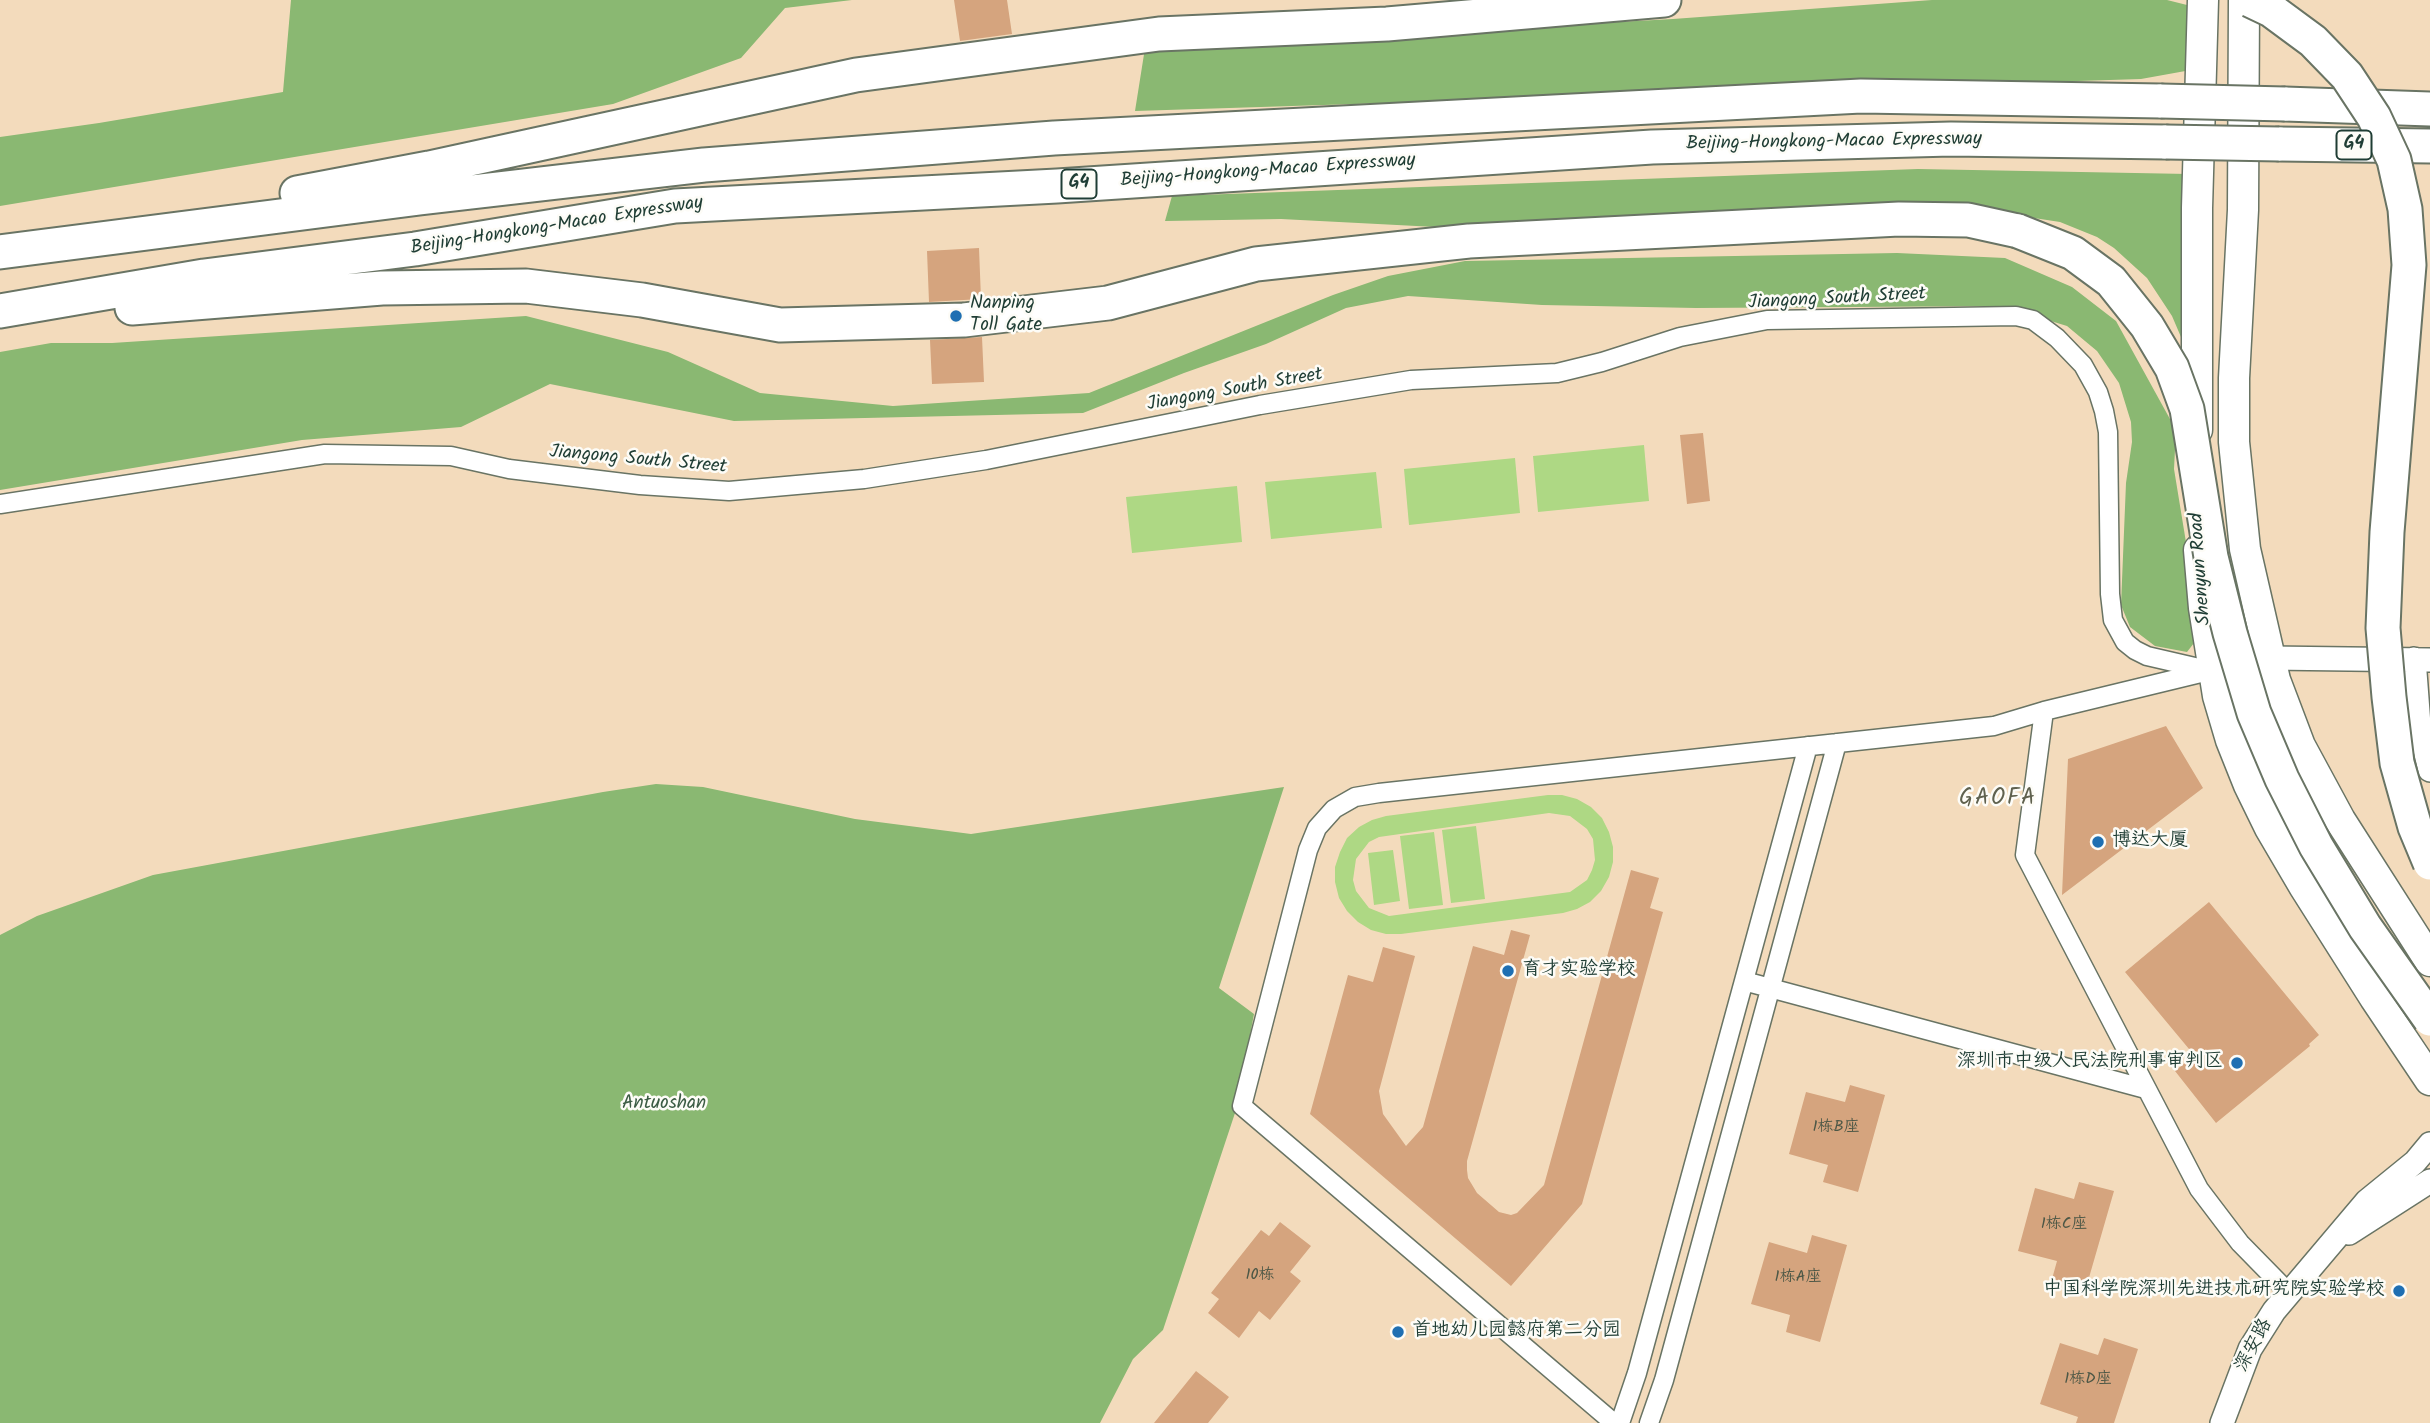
<!DOCTYPE html>
<html>
<head>
<meta charset="utf-8">
<style>
  body { margin:0 }
  canvas { display:block; background:#f3dbbc }
</style>
</head>
<body>
<canvas width="2430" height="1423"></canvas>
<script>
const context = document.querySelector('canvas').getContext('2d');
context.lineJoin = 'round';
function fillPath(path, color) {
  context.fillStyle = color;
  context.fill(path, 'evenodd');
}
function shape(rows) {
  const path = new Path2D();
  for (const r of rows) {
    path.moveTo(r[0], r[1]);
    for (let i = 2; i < r.length; i += 2) path.lineTo(r[i], r[i + 1]);
  }
  return path;
}
function stroke(path, color, width, dash) {
  context.strokeStyle = color;
  context.lineWidth = width;
  context.lineCap = dash ? 'butt' : 'round';
  context.setLineDash(dash || []);
  context.stroke(path);
}
function label(font, color, halo, rows, align = 'center') {
  context.font = font + ' Kalam,"LXGW WenKai TC",sans-serif';
  context.lineWidth = 5;
  context.setLineDash([]);
  context.textBaseline = 'middle';
  context.strokeStyle = halo;
  context.fillStyle = color;
  for (const [text, x, y, turn = 0] of rows) {
    context.save();
    context.translate(x, y);
    context.rotate((+turn || 0) * Math.PI / 180);
    context.textAlign = isNaN(turn) ? turn : align;
    if (halo) context.strokeText(text, 0, 0);
    context.fillText(text, 0, 0);
    context.restore();
  }
}
const green = shape([
  [1644,445,1649,501,1538,512,1533,456],
  [1515,458,1520,513,1409,525,1404,469],
  [1376,472,1382,528,1271,539,1265,482],
  [1237,486,1242,542,1132,553,1126,497],
  [1548,795,1562,795,1577,799,1591,807,1602,818,1609,832,1613,847,1613,862,1609,877,1601,891,1590,902,1577,909,1563,913,1401,934,1386,934,1371,930,1358,922,1347,911,1339,898,1335,882,1335,867,1340,852,1347,838,1359,827,1372,820,1386,816],
  [1549,813,1570,816,1587,829,1593,839,1595,860,1592,870,1587,880,1570,892,1389,916,1369,908,1356,891,1353,880,1356,859,1369,842,1379,837],
  [1476,826,1485,899,1451,903,1442,830],
  [1434,832,1443,905,1409,909,1400,836],
  [1393,850,1400,901,1374,905,1368,853]
]);
const forest = shape([
  [291,0,852,0,785,8,741,58,613,104,0,206,0,137,99,123,283,92],
  [1932,0,2167,0,2187,5,2191,70,2141,79,1135,111,1145,48,1673,19],
  [1918,169,2189,174,2181,337,2172,316,2147,278,2114,248,2097,237,2060,222,2021,216,1455,228,1281,219,1165,221,1172,196],
  [1897,253,2005,258,2072,287,2116,321,2176,430,2174,469,2201,634,2187,652,2155,646,2130,627,2121,605,2126,483,2132,442,2131,422,2119,383,2097,351,2067,326,2002,306,1696,308,1542,305,1408,296,1346,308,1266,344,1184,373,1083,413,734,421,550,384,461,427,302,440,0,490,0,352,51,343,112,343,526,316,668,352,760,393,893,406,1089,393,1333,295,1388,276,1465,261],
  [656,784,703,787,855,819,971,834,1284,787,1219,988,1254,1014,1236,1110,1163,1330,1133,1359,1100,1423,0,1423,0,935,37,916,153,875,603,792]
]);
const building = shape([
  [954,0,1007,0,1012,34,960,41],
  [979,248,981,299,929,302,927,251],
  [982,337,984,382,932,384,930,340],
  [1703,433,1710,501,1687,504,1680,435],
  [2166,726,2203,788,2062,895,2068,759],
  [1631,870,1659,878,1650,908,1663,912,1582,1204,1511,1286,1310,1114,1348,975,1373,982,1383,947,1415,956,1379,1091,1383,1114,1406,1146,1423,1127,1473,946,1504,955,1511,930,1530,935,1467,1161,1467,1170,1468,1178,1477,1193,1499,1212,1511,1215,1517,1213,1544,1185],
  [2209,902,2319,1035,2309,1044,2310,1046,2216,1123,2175,1071,2194,1055,2125,972],
  [1850,1085,1885,1095,1858,1192,1823,1182,1828,1165,1789,1154,1806,1092,1845,1102],
  [2079,1182,2114,1191,2086,1288,2052,1279,2057,1261,2018,1251,2035,1188,2074,1199],
  [1280,1222,1311,1246,1290,1272,1301,1281,1270,1320,1259,1311,1239,1338,1208,1313,1219,1299,1211,1293,1261,1230,1269,1236],
  [1812,1235,1847,1245,1820,1342,1786,1332,1790,1315,1751,1304,1769,1242,1807,1253],
  [2104,1338,2138,1349,2114,1423,2076,1423,2078,1417,2040,1404,2060,1343,2098,1355],
  [1196,1371,1229,1397,1208,1423,1154,1423]
]);
const minor = shape([
  [0,504,325,454,451,456,509,469,640,485,729,491,864,479,986,460,1260,405,1411,380,1557,373,1602,362,1680,337,1767,320,2016,316,2033,320,2057,338,2083,365,2098,392,2104,411,2108,432,2110,594,2113,620,2125,642,2135,650,2147,656,2212,671],
  [2044,711,2025,855,2199,1189,2240,1243,2289,1293],
  [1744,981,2146,1089],
  [1614,1423,1242,1106,1308,850,1317,828,1334,809,1355,797,1379,793,1994,726,2044,711,2209,671],
  [1620,1423,1637,1373,1808,746],
  [1649,1423,1664,1380,1837,743]
]);
const tertiary = shape([
  [2414,659,2419,725,2430,770],
  [2255,661,2269,658,2430,660],
  [2349,1233,2430,1181],
  [2222,1423,2250,1349,2274,1311,2367,1201,2415,1162,2430,1144]
]);
const primary = shape([
  [2244,0,2243,210,2234,378,2234,442,2245,549,2275,680,2300,746,2340,820,2430,961],
  [2197,430,2197,208,2203,0],
  [2199,550,2204,608,2218,696,2231,740,2249,785,2270,828,2304,886,2375,998,2430,1080]
]);
const motorway = shape([
  [2285,104,2430,109],
  [2279,144,2430,146],
  [297,193,429,168,856,75,1159,34,1387,24,1664,0],
  [0,252,420,198,704,165,1054,138,1861,96,2161,101],
  [132,308,382,288,526,286,642,300,780,325,964,320,1108,303,1256,264,1469,241,1899,219,1968,220,2018,231],
  [0,311,204,276,415,249,675,206,1057,186,1652,147,1951,139,2166,142]
]);
const motorwayBridge = shape([
  [2250,0,2271,10,2313,41,2347,76,2374,117,2394,160,2405,209,2409,265,2387,532,2383,628,2389,697,2397,763,2415,827,2430,863],
  [2161,101,2285,104],
  [2166,142,2279,144],
  [2018,231,2073,253,2111,281,2147,326,2172,368,2187,409,2211,557,2230,633,2254,713,2282,779,2316,846,2365,927,2430,1019]
]);
const markers = [
  [956,316,7,"#1f6fb2"],
  [2098,842,7,"#1f6fb2"],
  [1508,971,7,"#1f6fb2"],
  [2237,1063,7,"#1f6fb2"],
  [2399,1291,7,"#1f6fb2"],
  [1398,1332,7,"#1f6fb2"]
];
const numberNames = [
  ["1栋B座",1836,1128],
  ["1栋C座",2064,1225],
  ["10栋",1260,1276],
  ["1栋A座",1798,1278],
  ["1栋D座",2088,1380]
];
const shields = [
  [2354,145,35],
  [1079,184,35]
];
const shieldNames = [
  ["G4",2354,145],
  ["G4",1079,184]
];
const streetNames = [
  ["Beijing-Hongkong-Macao Expressway",1834,143,-1],
  ["Beijing-Hongkong-Macao Expressway",1268,172,-4],
  ["Beijing-Hongkong-Macao Expressway",557,227,-9],
  ["Jiangong South Street",1837,300,-3],
  ["Jiangong South Street",1235,391,-10],
  ["Jiangong South Street",638,461,5],
  ["Shenyun Road",2202,569,-94],
  ["深安路",2255,1346,-62]
];
const poiNames = [
  ["Nanping",970,305],
  ["Toll Gate",970,327],
  ["博达大厦",2112,842],
  ["育才实验学校",1522,971],
  ["深圳市中级人民法院刑事审判区",2223,1063,"right"],
  ["中国科学院深圳先进技术研究院实验学校",2385,1291,"right"],
  ["首地幼儿园懿府第二分园",1412,1332]
];
const parkNames = [
  ["Antuoshan",664,1105]
];
const quarterNames = [
  ["GAOFA",1998,800]
];
fillPath(green, '#aed884');
fillPath(forest, '#8ab872');
fillPath(building, '#d5a47e');
stroke(minor, '#697464', 21);
stroke(tertiary, '#697464', 26);
stroke(primary, '#697464', 33);
stroke(motorway, '#697464', 37);
stroke(minor, '#fff', 18);
stroke(tertiary, '#fff', 23);
stroke(primary, '#fff', 30);
stroke(motorway, '#fff', 33);
stroke(motorwayBridge, '#697464', 37, []);
stroke(motorwayBridge, '#fff', 33);
for (const [x, y, r, color] of markers) {
  const dot = new Path2D();
  dot.arc(x, y, r, 0, 2 * Math.PI);
  context.fillStyle = color;
  context.fill(dot);
  stroke(dot, '#fdfcf7', 2.5);
}
label('16px', '#4c5746', null, numberNames);
for (const [x, y, w] of shields) {
  const box = new Path2D();
  box.roundRect(x - w / 2, y - 14.5, w, 29, 5);
  context.fillStyle = '#fdfcf7';
  context.fill(box);
  stroke(box, '#1f3d34', 2);
}
label('bold 18px', '#1f3d34', null, shieldNames);
label('19px', '#1f3d34', '#fdfcf7', streetNames);
label('19px', '#1f3d34', '#fdfcf7', poiNames, 'left');
label('19px', '#3c5c44', '#fdfcf7', parkNames);
context.letterSpacing = '2px';
label('23px', '#5f614e', '#fdfcf7', quarterNames);
context.letterSpacing = '0px';
</script>
</body>
</html>
